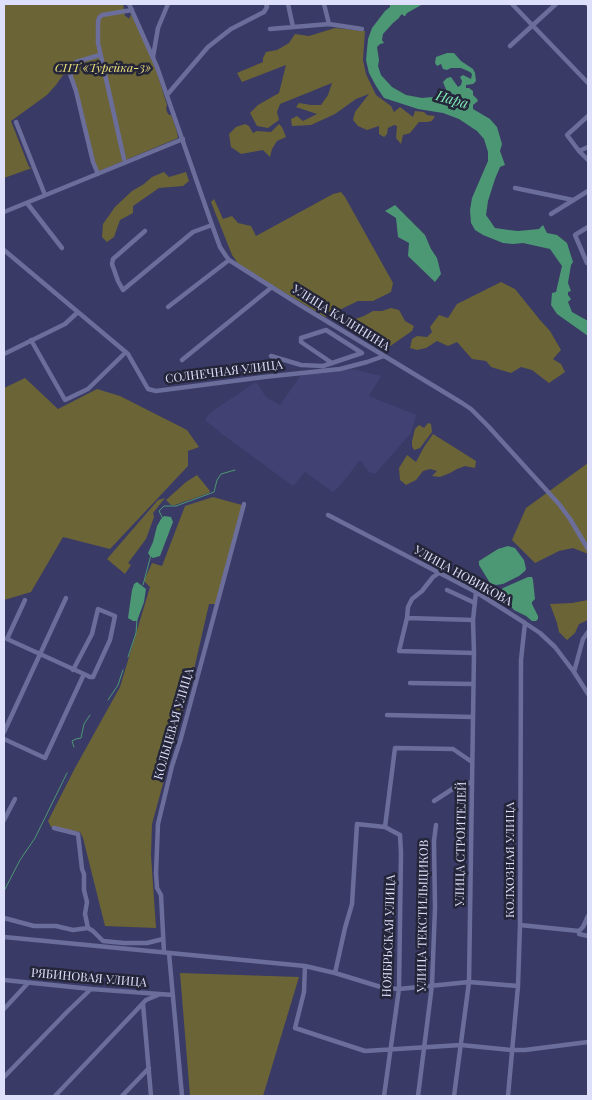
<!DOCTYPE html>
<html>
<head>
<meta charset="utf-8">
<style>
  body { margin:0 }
  #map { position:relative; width:592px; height:1100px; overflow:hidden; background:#3a3a66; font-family:"Playfair Display",serif }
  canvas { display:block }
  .frame { position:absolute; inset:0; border:5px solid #dee0fb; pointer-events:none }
</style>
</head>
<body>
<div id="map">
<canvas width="592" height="1100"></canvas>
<div class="frame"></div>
</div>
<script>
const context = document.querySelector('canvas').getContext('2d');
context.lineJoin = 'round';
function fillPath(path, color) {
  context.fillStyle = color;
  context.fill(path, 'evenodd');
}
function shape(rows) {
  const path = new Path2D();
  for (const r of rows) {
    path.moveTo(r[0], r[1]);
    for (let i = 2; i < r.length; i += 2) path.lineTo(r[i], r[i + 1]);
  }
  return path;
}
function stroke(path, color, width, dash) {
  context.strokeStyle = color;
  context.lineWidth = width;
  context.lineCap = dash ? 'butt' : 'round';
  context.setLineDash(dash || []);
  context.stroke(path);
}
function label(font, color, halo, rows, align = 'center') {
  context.font = font + ' "Playfair Display",serif';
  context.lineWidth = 5;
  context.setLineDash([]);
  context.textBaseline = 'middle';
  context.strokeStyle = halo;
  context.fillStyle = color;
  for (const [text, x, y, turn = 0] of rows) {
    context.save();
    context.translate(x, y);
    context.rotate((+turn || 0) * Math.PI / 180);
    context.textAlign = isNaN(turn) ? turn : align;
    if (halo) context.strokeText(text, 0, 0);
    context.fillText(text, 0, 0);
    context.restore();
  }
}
const built = shape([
  [353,369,381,376,369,396,416,415,411,433,375,474,369,472,360,460,343,482,333,492,305,472,293,486,222,434,205,420,210,413,256,382,266,397,280,405,301,375]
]);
const green = shape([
  [4,4,123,4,125,16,127,17,129,19,131,14,153,60,167,105,166,108,167,112,169,115,171,115,173,120,177,132,178,138,97,172,70,74,63,75,56,85,47,95,11,121,29,167,32,168,4,178],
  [335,28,365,31,363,60,366,74,376,95,391,106,394,112,400,107,413,117,415,111,424,112,427,115,435,116,432,121,427,122,419,122,410,133,403,135,401,144,396,138,397,126,394,125,388,128,387,134,384,137,379,134,379,126,367,130,358,126,353,120,355,112,369,94,356,99,335,114,311,125,292,126,291,119,297,116,303,121,317,114,296,107,299,103,311,105,321,105,328,95,332,83,280,104,277,112,279,120,268,128,257,126,250,113,258,105,279,93,286,65,242,82,237,73,263,62,263,58,266,52,277,50,289,43,295,34,309,36],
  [245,124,249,126,253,133,257,131,271,132,279,124,282,127,286,137,277,141,272,149,270,157,263,150,241,154,231,147,229,134,236,127],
  [164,172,169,177,186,172,189,181,183,186,159,188,133,206,133,213,120,220,114,237,107,242,102,237,103,224,115,207,132,191,144,184,152,177],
  [341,192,345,197,393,283,391,292,373,301,358,301,325,317,239,265,232,255,211,202,214,199,223,219,232,216,238,223,251,226,256,236,333,194],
  [501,282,515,289,540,320,550,331,561,350,553,359,561,364,565,372,549,383,532,370,521,367,511,373,491,367,486,361,472,359,457,342,448,346,437,341,426,348,417,350,410,348,412,339,417,336,427,337,432,332,430,327,439,315,448,318,457,304],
  [391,308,399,310,405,321,414,326,412,331,383,351,339,323,343,323,364,316,373,311,382,311],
  [25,378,58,409,97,389,120,396,187,430,199,447,188,451,188,466,110,549,63,537,31,592,4,600,4,388],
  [428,423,431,424,432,432,420,448,414,450,412,446,412,441,415,429,419,425,424,428],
  [433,434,476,461,475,468,465,466,457,469,450,473,440,477,432,476,437,471,430,469,423,471,416,480,406,485,400,480,399,468,407,455,416,462,424,447],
  [588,463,588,554,573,548,559,551,535,563,512,540,526,508],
  [197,475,210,491,209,493,175,505,171,505,166,500,186,482],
  [213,497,242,505,216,604,209,604,192,678,152,824,151,855,156,928,105,926,83,838,80,832,51,827,48,821,75,768,120,687,150,587,144,581,152,563,162,566,185,506],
  [165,498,153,513,154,517,146,539,128,563,131,565,125,574,107,559,158,500],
  [588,600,588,620,579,624,575,633,567,640,559,632,557,623,550,604,572,603],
  [180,973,299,977,263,1096,190,1096]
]);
const water = shape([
  [390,4,423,4,407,13,405,16,404,16,402,14,400,16,399,18,393,23,383,34,382,40,384,43,380,44,377,47,379,60,378,66,381,75,392,87,406,95,422,98,432,97,440,100,447,100,460,106,468,107,469,103,459,96,447,92,443,82,447,78,451,77,458,87,461,85,462,81,460,77,463,75,471,79,472,74,470,72,461,68,451,68,447,70,443,69,441,64,437,66,435,63,436,57,447,53,454,53,461,61,473,69,475,73,476,81,473,84,466,85,466,88,469,88,473,91,473,95,477,99,478,101,473,105,473,109,490,119,497,127,502,144,500,151,505,165,500,167,495,179,488,201,486,215,495,228,509,230,518,231,539,229,543,225,547,233,557,235,567,243,573,262,571,265,568,283,571,291,568,292,568,295,571,299,568,302,572,312,588,321,588,336,557,314,551,305,552,293,556,292,562,266,550,249,523,243,513,244,503,243,483,235,475,230,471,223,470,210,472,198,488,161,488,152,484,139,477,131,459,119,443,113,418,109,384,98,376,86,369,73,366,60,368,39,372,28,385,11,390,7],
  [395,205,425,235,431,249,437,258,441,274,435,282,408,256,409,243,398,237,396,218,385,211],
  [164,516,171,517,173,522,160,556,153,558,150,556,148,553,153,542,157,526,161,519],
  [508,546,515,548,524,560,526,569,525,571,519,576,503,584,496,585,490,583,479,565,479,561,498,549],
  [528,577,532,577,533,580,535,599,532,602,532,604,538,616,538,619,536,621,532,621,526,616,514,610,503,598,501,591,503,588],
  [137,582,146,589,144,602,137,621,133,621,128,618,132,590,134,584]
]);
const stream = shape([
  [163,519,159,511,164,506,176,506,214,492,217,480,221,474,235,470],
  [143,585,151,555],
  [128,657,136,633,137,620],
  [108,700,118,685,123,670],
  [74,747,72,741,76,739,81,738,84,724,90,715],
  [4,891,20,860,35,838,67,773]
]);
const minor = shape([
  [129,4,157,67,212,225,220,247,226,256,229,260,300,305,462,403,471,409,488,426,559,504,570,519,588,549],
  [288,4,293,27],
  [324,4,329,24],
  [512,4,588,83],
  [587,4,588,5],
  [270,29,329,24,362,29],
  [510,46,556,4],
  [153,57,158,28,168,4],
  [167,95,208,47,231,29,264,12,267,7,266,4],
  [588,116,567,135,579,151,588,160],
  [16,122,45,195],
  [579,151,588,147],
  [124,159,98,43,98,22,99,18,102,15,132,10],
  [98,174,93,162,76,91,70,74,72,73,73,66,76,62,100,55],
  [515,188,573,200],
  [27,203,62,248],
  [4,212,183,139],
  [551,214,588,191],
  [588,227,575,235,587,263,588,262],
  [145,231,113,259,112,264,118,281,123,290,193,232,212,225],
  [4,250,128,354,148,389,156,391,264,377,340,369,367,362,384,356],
  [168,307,229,260],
  [31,340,65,400,88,389,126,352],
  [4,354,65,324,78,312],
  [271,356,301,365,323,366,362,353],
  [182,360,272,287],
  [332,363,301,342,301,338,326,330,362,353],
  [328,515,476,592,525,623,540,633,555,647,574,672],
  [439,573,433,577,422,591,412,599,408,607,407,618,399,651,474,653],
  [447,590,475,603],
  [407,618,473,620],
  [588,632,583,639,574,672,588,694],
  [73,670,92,634,98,609,115,616,110,640,93,677,90,677,84,674],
  [410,683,473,684],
  [387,715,473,717],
  [4,732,66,598],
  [4,739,45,758,84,674,7,639,25,600],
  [434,801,454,788,472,782],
  [4,820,15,799],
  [385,827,395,748,453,749,472,762],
  [54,828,78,834,82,869,84,874,84,890,87,902,85,914,88,928],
  [4,918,34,926,56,926,73,930,88,928,93,931,103,941,124,943,147,943,163,939],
  [520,925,579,931,583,927,588,916],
  [579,931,579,934,588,936],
  [4,937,305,966,335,973,384,988,399,989,469,982,518,986],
  [164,952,161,895,157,888,156,873,158,824,172,766,181,738,244,504],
  [169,953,182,1096],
  [305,966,304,992,295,1028,365,1051,461,1045,511,1050,525,1050,588,1042],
  [335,973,345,928,352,904,357,824,385,827,400,835,401,853,399,989,384,1096],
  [4,980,91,989,173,995],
  [143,1004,151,1096],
  [4,1009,28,983],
  [4,1077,67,1012,91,989],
  [55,1096,146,1000,158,995],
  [122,1096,149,1068],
  [418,1096,432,985,435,908,434,841,436,825],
  [454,1096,469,982,474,653,473,620,476,592],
  [508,1096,518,986,520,925,521,660,525,623]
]);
const parkNames = [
  ["СНТ «Турейка-3»",103,68]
];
const streetNames = [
  ["УЛИЦА КАЛИНИНА",341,318,32],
  ["СОЛНЕЧНАЯ УЛИЦА",224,372,-7],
  ["УЛИЦА НОВИКОВА",463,576,29],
  ["КОЛЬЦЕВАЯ УЛИЦА",174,724,-74],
  ["УЛИЦА СТРОИТЕЛЕЙ",461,844,-89],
  ["КОЛХОЗНАЯ УЛИЦА",510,860,-90],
  ["УЛИЦА ТЕКСТИЛЬЩИКОВ",423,916,-89],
  ["НОЯБРЬСКАЯ УЛИЦА",389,936,-88],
  ["РЯБИНОВАЯ УЛИЦА",89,978,5]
];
const waterNames = [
  ["Нара",452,100,16]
];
fillPath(built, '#414174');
fillPath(green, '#6b6436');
fillPath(water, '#4c9774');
stroke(stream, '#4c9774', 1);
stroke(minor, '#6b6e9a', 4.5);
label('italic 12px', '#efe27c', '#242539', parkNames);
label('12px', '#dee0fb', '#242539', streetNames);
label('italic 14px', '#81ecb9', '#242539', waterNames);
</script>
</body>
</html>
